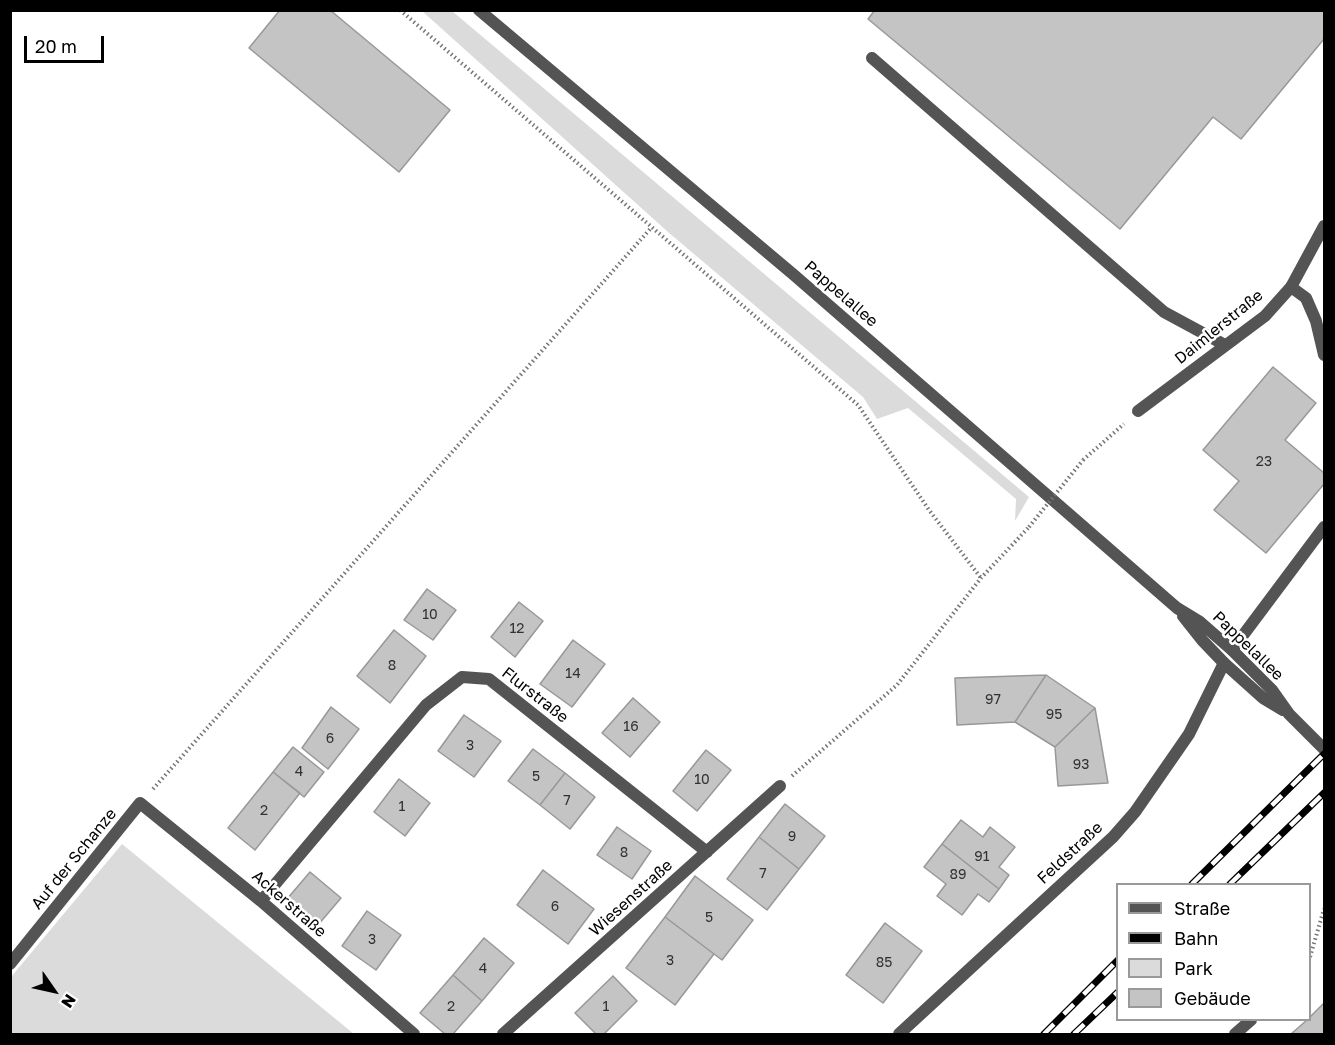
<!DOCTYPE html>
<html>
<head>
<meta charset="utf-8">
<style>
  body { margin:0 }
  #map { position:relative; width:1335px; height:1045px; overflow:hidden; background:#fff; font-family:"Golos Text",sans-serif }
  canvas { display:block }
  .frame { position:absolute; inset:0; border:12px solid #000; pointer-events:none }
  .legend { position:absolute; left:1116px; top:883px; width:195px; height:138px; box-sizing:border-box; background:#fff; border:2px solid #999; margin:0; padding:8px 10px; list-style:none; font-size:18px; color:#000 }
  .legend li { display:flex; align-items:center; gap:12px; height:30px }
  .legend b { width:30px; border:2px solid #999 }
  .north { position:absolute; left:24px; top:961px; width:60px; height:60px; -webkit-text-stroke:4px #fff; paint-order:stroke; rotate:124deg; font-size:16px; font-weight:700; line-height:24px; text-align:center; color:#000 }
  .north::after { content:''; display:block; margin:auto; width:21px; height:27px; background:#000; clip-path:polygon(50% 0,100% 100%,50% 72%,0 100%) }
  .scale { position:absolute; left:24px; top:36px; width:80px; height:27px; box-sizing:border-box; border:3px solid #000; border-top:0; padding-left:8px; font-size:18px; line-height:21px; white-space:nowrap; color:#000; -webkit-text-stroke:4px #fff; paint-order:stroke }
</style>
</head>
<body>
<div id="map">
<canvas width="1335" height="1045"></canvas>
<div class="frame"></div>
<ul class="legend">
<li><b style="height:8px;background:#545454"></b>Straße</li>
<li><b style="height:8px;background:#000"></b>Bahn</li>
<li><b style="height:16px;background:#dbdbdb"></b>Park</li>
<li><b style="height:16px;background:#c4c4c4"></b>Gebäude</li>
</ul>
<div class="north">N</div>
<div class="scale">20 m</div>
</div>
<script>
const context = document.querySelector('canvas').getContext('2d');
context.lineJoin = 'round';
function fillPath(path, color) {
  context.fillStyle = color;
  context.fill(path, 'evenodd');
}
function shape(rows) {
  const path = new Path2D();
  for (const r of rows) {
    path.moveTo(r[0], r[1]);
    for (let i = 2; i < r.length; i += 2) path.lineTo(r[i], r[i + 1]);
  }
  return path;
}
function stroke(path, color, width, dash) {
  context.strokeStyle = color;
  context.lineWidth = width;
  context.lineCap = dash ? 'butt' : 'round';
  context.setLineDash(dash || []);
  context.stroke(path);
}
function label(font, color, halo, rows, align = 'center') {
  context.font = font + ' "Golos Text",sans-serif';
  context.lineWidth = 5;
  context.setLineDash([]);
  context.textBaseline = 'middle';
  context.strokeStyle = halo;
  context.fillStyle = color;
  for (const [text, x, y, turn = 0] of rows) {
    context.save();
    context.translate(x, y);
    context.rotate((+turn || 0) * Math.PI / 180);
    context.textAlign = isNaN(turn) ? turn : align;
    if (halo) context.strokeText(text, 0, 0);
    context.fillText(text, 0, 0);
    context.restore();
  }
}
const green = shape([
  [422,11,452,11,1029,497,1015,521,1016,499,908,408,877,419,863,397,668,232],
  [122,844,354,1034,11,1034,11,977]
]);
const building = shape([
  [280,10,330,10,450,110,399,172,249,48,280,10],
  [875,10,1324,10,1324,39,1241,139,1213,117,1120,229,868,19,875,10],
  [1273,367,1316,403,1285,440,1324,473,1324,484,1266,553,1214,510,1239,481,1203,450,1273,367],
  [427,589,456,610,433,640,404,620,427,589],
  [519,602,543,621,515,657,491,637,519,602],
  [394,630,426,656,390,703,357,676,394,630],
  [573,640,605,664,572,707,540,684,573,640],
  [1046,675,1015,722,957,725,955,678,1046,675],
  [1046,675,1095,708,1055,747,1015,722,1046,675],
  [633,698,660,722,630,757,602,733,633,698],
  [331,707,359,729,328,769,302,748,331,707],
  [1095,708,1108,783,1058,786,1055,747,1095,708],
  [464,715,501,741,474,777,438,751,464,715],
  [293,747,324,772,304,797,273,772,293,747],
  [533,749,565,773,540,805,508,781,533,749],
  [706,750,731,770,697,811,673,791,706,750],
  [273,772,300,793,255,850,228,828,273,772],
  [565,773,595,797,570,829,540,805,565,773],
  [399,779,430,803,405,836,374,812,399,779],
  [785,804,825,836,799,869,759,837,785,804],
  [961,820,983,837,990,827,1015,847,999,867,1009,875,999,889,942,844,961,820],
  [617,827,651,851,632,879,597,855,617,827],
  [759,837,799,869,767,910,727,879,759,837],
  [942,844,999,889,989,902,978,894,962,915,937,896,946,884,924,867,942,844],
  [543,870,594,909,568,944,517,905,543,870],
  [310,872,341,898,318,925,287,899,310,872],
  [695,876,753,920,722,960,665,917,695,876],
  [367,911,401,935,376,970,342,946,367,911],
  [665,917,714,954,675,1005,626,968,665,917],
  [885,923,922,951,883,1003,846,975,885,923],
  [484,938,514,963,482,1001,453,975,484,938],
  [453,975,482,1001,453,1034,445,1034,420,1013,453,975],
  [613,976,637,1001,604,1034,596,1034,575,1013,613,976],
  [1324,1003,1324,1034,1291,1034,1307,1020,1310,1020,1310,1017,1324,1003]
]);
const path = shape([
  [400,10,858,405,929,510,981,578],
  [1083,460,1124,424],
  [792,776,897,685,981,578,1029,527],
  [153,789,651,228],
  [1310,957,1324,909]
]);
const service = shape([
  [872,58,1164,312,1225,345],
  [1291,287,1306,298,1316,321,1324,355],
  [1232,650,1324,527]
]);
const minor = shape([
  [1138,411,1265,316,1291,287,1324,226],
  [261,901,426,705,462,677,489,679,707,852],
  [10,964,140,803,261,901,414,1034],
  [503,1034,780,786],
  [899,1034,1113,837,1135,812,1189,734,1224,663],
  [1235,1034,1251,1020]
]);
const tertiary = shape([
  [479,10,794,275,1177,608,1200,622,1232,650,1272,690,1289,714,1324,749],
  [1183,616,1202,640,1224,663,1263,698,1283,710]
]);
const rail = shape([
  [1192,884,1324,754],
  [1230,884,1324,793],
  [1044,1034,1118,960],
  [1074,1034,1118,992]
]);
const pathBridge = shape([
  [1029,527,1083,460]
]);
const numberNames = [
  ["23",1264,462],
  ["10",430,615],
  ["12",517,629],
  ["8",392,666],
  ["14",573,674],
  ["97",993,700],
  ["95",1054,715],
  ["16",631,727],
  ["6",330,739],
  ["3",470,746],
  ["93",1081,765],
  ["4",299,772],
  ["5",536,777],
  ["10",702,780],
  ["7",567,801],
  ["1",402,807],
  ["2",264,811],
  ["9",792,837],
  ["8",624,853],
  ["91",982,857],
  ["7",763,874],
  ["89",958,875],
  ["6",555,907],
  ["5",709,918],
  ["3",372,940],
  ["3",670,961],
  ["85",884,963],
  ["4",483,969],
  ["2",451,1007],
  ["1",606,1007]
];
const streetNames = [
  ["Pappelallee",841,294,41],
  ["Daimlerstraße",1219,327,-39],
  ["Pappelallee",1248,646,44],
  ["Flurstraße",535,695,38],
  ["Feldstraße",1070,853,-43],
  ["Auf der Schanze",74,859,-51],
  ["Wiesenstraße",631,898,-42],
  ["Ackerstraße",289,904,41]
];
fillPath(green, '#dbdbdb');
fillPath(building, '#c4c4c4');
stroke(building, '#989898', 1.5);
stroke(path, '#767676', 4, [1.5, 3]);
stroke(service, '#545454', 12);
stroke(minor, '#545454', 12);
stroke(tertiary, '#545454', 12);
stroke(rail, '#000', 7);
stroke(rail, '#fff', 4.5, [14]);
stroke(pathBridge, '#767676', 4, [1.5, 3]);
label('14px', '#313131', null, numberNames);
label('16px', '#000', '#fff', streetNames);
</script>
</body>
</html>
